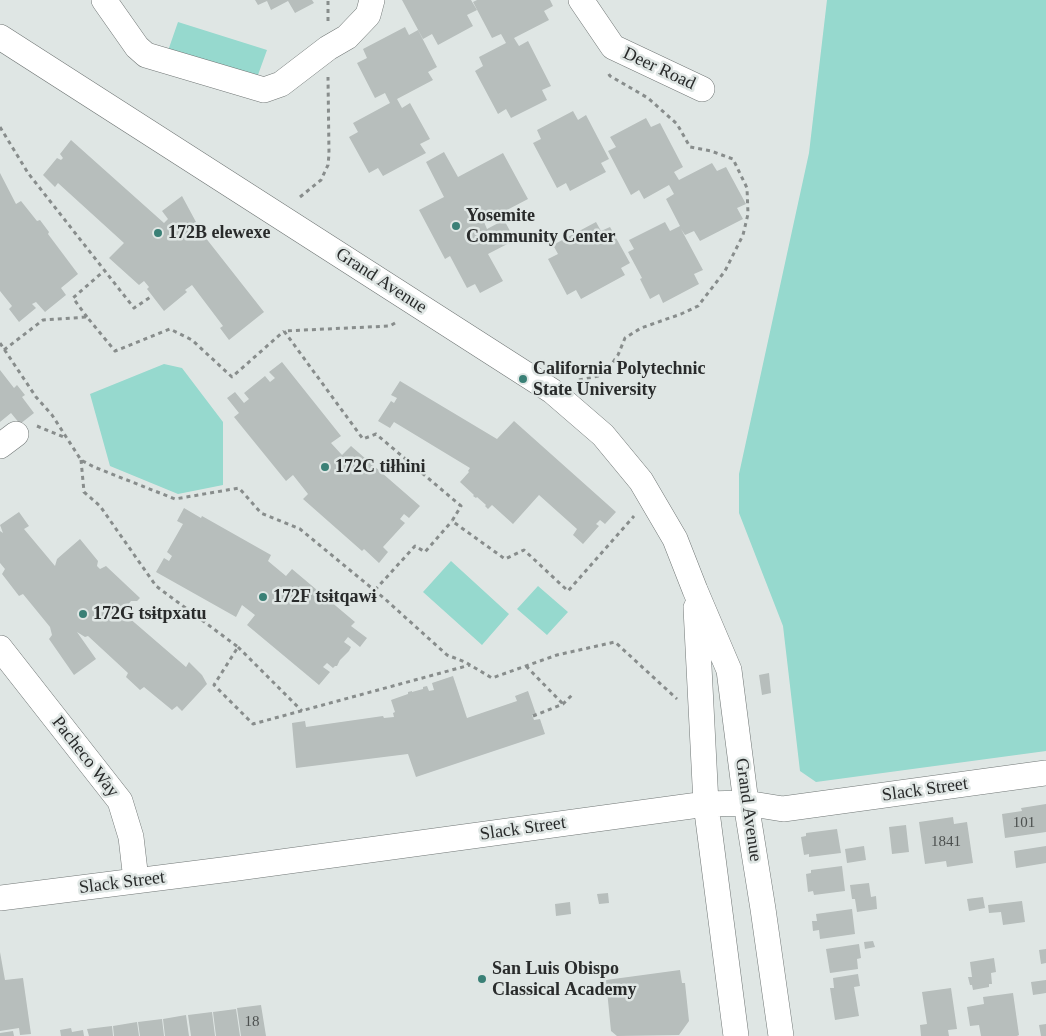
<!DOCTYPE html>
<html>
<head>
<meta charset="utf-8">
<style>
  body { margin:0 }
  canvas { display:block; background:#dfe6e4 }
</style>
</head>
<body>
<canvas width="1046" height="1036"></canvas>
<script>
const context = document.querySelector('canvas').getContext('2d');
context.lineJoin = 'round';
function fillPath(path, color) {
  context.fillStyle = color;
  context.fill(path, 'evenodd');
}
function shape(rows) {
  const path = new Path2D();
  for (const r of rows) {
    path.moveTo(r[0], r[1]);
    for (let i = 2; i < r.length; i += 2) path.lineTo(r[i], r[i + 1]);
  }
  return path;
}
function stroke(path, color, width, dash) {
  context.strokeStyle = color;
  context.lineWidth = width;
  context.lineCap = dash ? 'butt' : 'round';
  context.setLineDash(dash || []);
  context.stroke(path);
}
function label(font, color, halo, rows, align = 'center') {
  context.font = font + ' Georgia,serif';
  context.lineWidth = 5;
  context.setLineDash([]);
  context.textBaseline = 'middle';
  context.strokeStyle = halo;
  context.fillStyle = color;
  for (const [text, x, y, turn = 0] of rows) {
    context.save();
    context.translate(x, y);
    context.rotate((+turn || 0) * Math.PI / 180);
    context.textAlign = isNaN(turn) ? turn : align;
    if (halo) context.strokeText(text, 0, 0);
    context.fillText(text, 0, 0);
    context.restore();
  }
}
const green = shape([
  [827,0,1046,0,1046,751,816,782,800,771,783,626,739,513,739,474,809,153],
  [178,22,267,50,250,97,162,68],
  [164,364,182,368,223,422,223,485,178,494,110,466,90,394],
  [451,561,509,614,482,645,423,592],
  [538,586,568,612,547,635,517,609]
]);
const building = shape([
  [255,0,312,0,314,3,295,13,288,1,271,10,267,1,258,5],
  [402,0,471,0,477,10,467,15,473,26,438,45,432,34,423,39],
  [477,0,550,0,553,6,544,11,549,20,514,38,519,46,528,41,551,86,542,90,547,100,511,118,506,109,498,114,475,71,483,66,479,57,506,43,501,34,492,38,473,2],
  [405,27,409,35,418,30,437,67,428,72,433,80,397,99,402,108,410,103,430,139,420,144,426,153,383,176,378,168,369,173,349,137,358,132,353,123,390,103,385,93,375,98,357,63,367,58,363,49],
  [573,111,578,120,586,115,609,159,601,163,606,172,570,191,566,183,557,188,533,143,541,139,537,130],
  [646,118,651,127,660,123,683,167,674,172,679,180,712,163,717,171,726,167,746,204,737,208,743,219,700,241,694,231,685,235,681,229,703,270,694,274,699,284,663,303,659,294,650,299,640,279,642,278,628,252,634,249,629,240,665,222,670,231,680,226,666,199,674,194,669,185,644,199,639,190,631,195,608,151,616,147,610,137],
  [71,140,164,223,168,219,162,211,182,196,196,222,194,223,264,312,229,340,220,328,223,326,192,285,185,290,187,292,164,311,147,289,149,287,144,281,139,285,109,258,124,243,58,183,55,187,43,175,57,158,61,160,63,158,60,154],
  [444,152,458,177,503,153,528,199,484,222,487,229,504,220,515,240,488,254,503,281,480,293,475,284,467,288,450,256,445,259,419,210,444,197,426,162],
  [0,173,16,204,21,201,37,221,40,220,49,232,48,234,78,274,61,288,66,295,45,312,36,302,32,304,36,308,19,322,9,309,12,306,0,291],
  [596,222,601,231,610,227,630,263,621,268,625,275,581,299,576,290,567,295,548,259,558,254,553,245],
  [282,362,341,436,331,443,342,455,351,446,420,506,409,518,404,514,400,519,405,523,383,547,388,552,379,563,364,549,362,551,303,499,308,494,293,475,286,481,234,417,239,413,227,398,235,392,244,403,249,399,244,393,265,376,270,382,275,378,269,372],
  [0,370,14,388,17,385,25,395,22,397,34,413,20,424,11,413,0,422],
  [400,381,497,439,514,421,616,512,605,524,600,520,596,524,599,526,583,544,573,535,577,529,539,495,513,524,492,505,488,509,485,506,486,505,477,497,476,498,473,496,474,495,460,482,469,472,468,471,470,468,394,422,390,428,378,421,391,401,394,403,397,398,391,395],
  [184,508,201,518,202,516,271,555,268,561,286,576,292,569,355,622,351,626,367,638,360,647,348,637,344,642,351,647,349,651,340,660,337,666,335,666,333,668,327,663,323,667,330,672,319,685,247,625,255,615,242,605,236,617,156,572,164,558,169,561,172,556,167,552,183,524,177,521],
  [19,512,29,526,24,529,55,566,57,559,80,539,98,561,97,566,100,569,106,566,140,598,137,601,131,601,123,611,128,617,186,667,189,662,202,675,207,684,182,711,177,706,172,710,144,687,140,690,126,677,128,673,88,636,85,637,77,632,96,659,74,675,49,639,52,635,50,627,23,594,19,596,2,574,5,569,0,563,0,531,3,533,0,525],
  [769,673,771,693,762,695,759,675],
  [453,676,467,718,517,701,515,696,528,691,536,714,532,715,534,720,540,719,545,734,416,777,408,754,296,768,292,723,305,721,306,727,383,716,384,718,394,717,393,713,395,712,391,700,408,694,408,692,412,691,412,692,423,689,423,687,427,686,429,691,434,690,432,683],
  [1046,804,1046,832,1005,838,1002,814,1022,811,1021,808],
  [953,817,954,824,967,822,973,863,947,867,946,861,925,864,919,822],
  [906,825,909,852,892,854,889,827],
  [837,829,841,853,809,857,809,854,804,855,801,837,806,836,806,833],
  [864,846,866,860,847,863,845,849],
  [1046,846,1046,863,1016,868,1014,851],
  [842,866,845,891,814,895,813,891,808,892,806,874,811,873,811,870],
  [869,883,871,897,876,896,877,909,857,912,855,899,852,899,850,885],
  [608,893,609,903,599,904,597,894],
  [983,897,985,908,969,911,967,899],
  [1022,901,1025,922,1003,925,1001,912,989,913,988,905],
  [570,902,571,914,556,916,555,904],
  [852,909,855,934,820,939,819,930,813,931,812,921,817,921,816,914],
  [873,941,875,947,865,949,864,942],
  [859,944,861,958,857,959,858,969,830,973,826,949],
  [1046,949,1046,963,1041,964,1039,950],
  [0,952,5,980,23,978,31,1034,20,1035,19,1028,0,1031],
  [994,958,996,972,991,973,992,984,989,984,989,987,973,990,972,985,970,985,968,977,972,977,970,962],
  [680,970,682,983,685,983,689,1021,679,1035,617,1036,611,1031,606,980],
  [858,974,860,986,854,987,859,1016,835,1020,830,988,834,988,833,978],
  [1046,980,1046,993,1033,995,1031,982],
  [951,988,957,1029,948,1030,949,1036,921,1036,920,1025,927,1024,922,992],
  [1013,993,1019,1035,1017,1036,981,1036,979,1025,970,1026,967,1007,984,1004,983,997],
  [261,1005,266,1036,241,1036,237,1008],
  [236,1009,240,1036,216,1036,213,1012],
  [212,1012,215,1036,191,1036,188,1015],
  [186,1015,189,1036,165,1036,163,1019],
  [162,1019,164,1036,140,1036,138,1022],
  [137,1022,139,1036,114,1036,113,1026],
  [1046,1024,1046,1036,1041,1036,1039,1025],
  [112,1026,113,1036,89,1036,87,1029],
  [71,1028,72,1032,83,1030,84,1036,61,1036,60,1030],
  [13,1031,14,1036,0,1036,0,1033]
]);
const path = shape([
  [328,21,328,0],
  [0,127,28,173,134,308,152,296],
  [300,197,321,180,328,165,329,154,328,77],
  [87,317,73,298,105,270],
  [395,323,390,326,284,331,363,439,376,434,461,506,452,521,505,559,524,550,568,591,634,516],
  [0,343,36,397,52,415,81,460,94,467,175,499,239,488,261,513,300,529,385,599,447,655,465,662,492,678,557,655,615,642,677,699],
  [4,350,43,320,87,317,115,351,170,329,192,340,232,377,284,331],
  [579,380,598,376,609,368,618,355,625,338,641,328,681,314,698,306,725,271,743,235,748,214,747,188,733,159,711,151,690,147,677,124,648,98,610,76,607,71],
  [37,426,66,438],
  [81,460,84,492,100,506,156,586,238,647,214,685,253,724,470,665],
  [375,590,415,546,425,552,452,521],
  [238,647,302,711],
  [526,666,563,704],
  [533,716,563,704,572,695]
]);
const minor = shape([
  [104,0,137,47,146,55,264,90,281,84,328,48,347,37,368,15,372,0],
  [581,0,613,47,702,89],
  [0,37,552,391,603,435,641,481,675,539,695,590,729,670,746,803,763,909,781,1036],
  [0,446,16,434],
  [696,608,706,804,736,1036],
  [0,648,120,801,131,837,136,880],
  [0,898,230,869,706,804,746,803,783,809,1046,773]
]);
const markers = [
  [456,226,5,"#3a8076"],
  [158,233,5,"#3a8076"],
  [523,379,5,"#3a8076"],
  [325,467,5,"#3a8076"],
  [263,597,5,"#3a8076"],
  [83,614,5,"#3a8076"],
  [482,979,5,"#3a8076"]
];
const numberNames = [
  ["101",1024,823],
  ["1841",946,842],
  ["18",252,1022]
];
const streetNames = [
  ["Deer Road",659,69,25],
  ["Grand Avenue",381,281,33],
  ["Pacheco Way",85,757,52],
  ["Slack Street",925,790,-8],
  ["Grand Avenue",748,810,82],
  ["Slack Street",523,829,-8],
  ["Slack Street",122,883,-7]
];
const poiNames = [
  ["Yosemite",466,216],
  ["Community Center",466,237],
  ["172B elewexe",168,233],
  ["California Polytechnic",533,369],
  ["State University",533,390],
  ["172C tiłhini",335,467],
  ["172F tsɨtqawɨ",273,597],
  ["172G tsɨtpxatu",93,614],
  ["San Luis Obispo",492,969],
  ["Classical Academy",492,990]
];
fillPath(green, '#96d9ce');
fillPath(building, '#b7bebc');
stroke(minor, '#717776', 26);
stroke(path, '#888d8c', 3, [4, 4]);
stroke(minor, '#fff', 25);
for (const [x, y, r, color] of markers) {
  const dot = new Path2D();
  dot.arc(x, y, r, 0, 2 * Math.PI);
  context.fillStyle = color;
  context.fill(dot);
  stroke(dot, '#dfe6e4', 2);
}
label('15px', '#4c504f', null, numberNames);
label('18px', '#292b2b', '#dfe6e4', streetNames);
label('bold 18px', '#292b2b', '#dfe6e4', poiNames, 'left');
</script>
</body>
</html>
